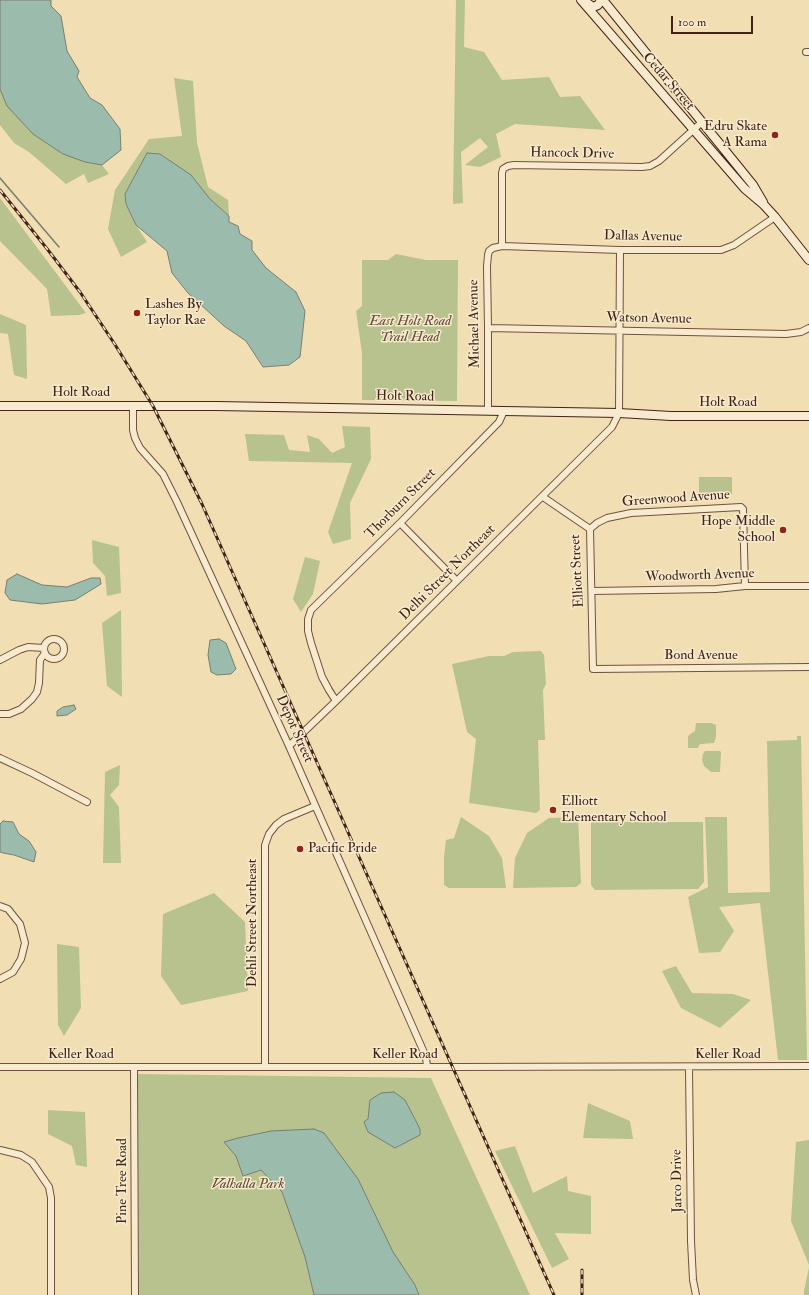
<!DOCTYPE html>
<html>
<head>
<meta charset="utf-8">
<style>
  body { margin:0 }
  #map { position:relative; width:809px; height:1295px; overflow:hidden; background:#f2deb3; font-family:"IM FELL Double Pica",serif }
  canvas { display:block }
  .scale { position:absolute; left:671px; top:16px; width:82px; height:18px; box-sizing:border-box; border:2px solid #432316; border-top:0; padding-left:5px; font-size:12px; line-height:14px; white-space:nowrap; color:#432316; -webkit-text-stroke:3px #f7eace; paint-order:stroke }
</style>
</head>
<body>
<div id="map">
<canvas width="809" height="1295"></canvas>
<div class="scale">100 m</div>
</div>
<script>
const context = document.querySelector('canvas').getContext('2d');
context.lineJoin = 'round';
function fillPath(path, color) {
  context.fillStyle = color;
  context.fill(path, 'evenodd');
}
function shape(rows) {
  const path = new Path2D();
  for (const r of rows) {
    if (r.length === 3) {
      path.moveTo(r[0] + r[2], r[1]);
      path.arc(r[0], r[1], r[2], 0, 2 * Math.PI);
      continue;
    }
    path.moveTo(r[0], r[1]);
    for (let i = 2; i < r.length; i += 2) path.lineTo(r[i], r[i + 1]);
  }
  return path;
}
function stroke(path, color, width, dash) {
  context.strokeStyle = color;
  context.lineWidth = width;
  context.lineCap = dash ? 'butt' : 'round';
  context.setLineDash(dash || []);
  context.stroke(path);
}
function label(font, color, halo, rows, align = 'center') {
  context.font = font + ' "IM FELL Double Pica",serif';
  context.lineWidth = 3;
  context.setLineDash([]);
  context.textBaseline = 'middle';
  context.strokeStyle = halo;
  context.fillStyle = color;
  for (const [text, x, y, turn = 0] of rows) {
    context.save();
    context.translate(x, y);
    context.rotate((+turn || 0) * Math.PI / 180);
    context.textAlign = isNaN(turn) ? turn : align;
    if (halo) context.strokeText(text, 0, 0);
    context.fillText(text, 0, 0);
    context.restore();
  }
}
const green = shape([
  [456,0,465,0,464,47,484,52,502,80,549,77,560,97,580,96,605,130,515,124,496,134,501,157,480,167,465,165,488,147,480,138,461,152,463,203,453,204],
  [174,78,193,81,197,143,208,187,228,200,229,216,210,199,125,194,126,204,136,225,147,242,121,257,108,229,115,190,149,139,182,136],
  [0,89,7,106,85,162,102,165,109,174,88,183,84,174,66,184,29,152,14,143,0,125],
  [0,198,86,313,79,315,51,316,47,289,0,241],
  [396,254,426,260,458,260,457,401,362,400,362,353,356,311,362,306,362,260,388,260],
  [0,314,26,325,27,379,14,375,8,334,0,333],
  [342,426,370,427,371,459,350,503,351,539,333,544,328,532,352,463,249,461,245,434,284,435,289,450,310,452,307,435,319,439,332,453,345,447],
  [699,477,732,477,732,494,699,494],
  [92,540,119,547,121,593,107,596,105,576,93,563],
  [305,557,320,561,313,594,301,612,293,599],
  [121,610,122,697,107,686,102,623],
  [541,651,544,655,546,684,543,690,545,740,538,740,540,810,536,813,469,803,476,739,467,732,452,664,489,656,504,656,513,652],
  [696,723,711,723,716,725,716,737,714,743,701,744,699,745,698,748,688,748,688,737,689,735,695,731],
  [797,736,801,736,807,1060,778,1060,760,903,719,907,734,931,720,952,699,953,688,897,708,887,705,817,727,817,728,893,770,892,767,741,797,740],
  [705,751,720,751,721,752,720,772,711,772,704,766,702,760,703,754],
  [120,765,119,785,110,795,119,807,121,863,103,863,105,772],
  [461,817,489,836,502,858,506,888,449,888,444,885,444,857,446,840,454,838],
  [578,817,581,883,576,887,513,888,515,858,527,833,549,818],
  [591,822,703,822,704,882,698,889,595,890,591,885],
  [214,893,245,922,248,991,181,1005,161,976,163,914],
  [57,944,79,947,81,1008,64,1036,58,1025],
  [676,966,692,993,733,994,751,1000,720,1028,681,1008,662,971],
  [137,1074,431,1078,530,1295,139,1295],
  [588,1103,630,1121,633,1139,583,1138],
  [48,1110,85,1112,87,1167,76,1165,72,1146,48,1134],
  [809,1140,809,1265,791,1221,796,1142],
  [515,1146,533,1193,567,1176,568,1191,591,1196,591,1234,555,1233,569,1259,552,1268,495,1151],
  [809,1267,809,1295,804,1295,804,1291]
]);
const water = shape([
  [0,0,51,0,51,6,61,16,67,51,79,71,77,77,90,98,102,105,120,129,121,150,102,165,85,162,63,154,33,134,7,106,0,89,0,0],
  [147,153,160,154,191,175,210,199,229,216,229,222,238,226,240,234,252,241,252,250,266,268,296,292,305,311,302,339,300,357,289,365,263,367,246,341,224,326,188,293,172,273,167,251,136,225,126,204,125,194,147,153],
  [17,574,42,585,67,587,91,578,100,578,101,584,75,600,42,604,10,600,5,593,7,580,17,574],
  [219,639,226,643,236,669,231,674,217,675,211,672,208,655,210,640,219,639],
  [74,705,76,709,67,715,57,716,57,711,63,707,74,705],
  [3,821,13,822,19,834,29,841,36,852,34,862,14,855,3,853,0,852,0,824,3,821],
  [394,1092,405,1100,420,1129,420,1135,395,1148,368,1132,364,1122,368,1119,370,1100,381,1093,394,1092],
  [314,1129,324,1133,358,1179,393,1252,415,1285,419,1295,314,1295,305,1257,282,1192,261,1170,243,1176,236,1156,224,1142,238,1138,271,1131,314,1129]
]);
const stream = shape([
  [0,178,59,247]
]);
const minor = shape([
  [806,52,809,52],
  [502,246,502,173,503,169,508,166,514,165,642,167,650,166,659,161,702,122],
  [488,328,786,334,801,332,809,328],
  [133,406,133,430,135,438,140,448,163,474,177,502,289,746,426,1057,427,1067],
  [488,411,488,328,487,266,488,255,489,251,493,248,502,246,620,250,721,250,734,245,775,217],
  [543,497,590,529,593,669,809,667],
  [400,523,457,581],
  [590,529,597,523,607,518,631,513,741,507,743,509,745,586],
  [592,591,716,589,745,586,809,586],
  [54,649,10],
  [0,660,19,650,28,647,44,648],
  [336,701,329,690,322,677,311,643,308,631,308,619,311,610,400,523,499,422,504,411],
  [0,714,9,714,21,709,32,699,37,692,39,683,40,660,45,653],
  [289,746,336,701,612,427,619,413,620,250],
  [0,758,32,773,87,802],
  [0,906,8,909,20,924,25,943,21,959,13,972,0,979],
  [0,1067,454,1067,809,1066],
  [134,1067,135,1295],
  [265,1067,265,845,269,834,276,825,284,819,315,806],
  [689,1067,691,1241,693,1280,696,1295],
  [0,1150,21,1155,32,1162,49,1187,51,1198,51,1295]
]);
const secondary = shape([
  [581,0,745,189,764,205,775,217,809,260],
  [603,0,753,185,763,202],
  [586,2,593,7,598,5,601,0],
  [0,406,216,406,619,413,671,416,809,416]
]);
const rail = shape([
  [0,190,48,250,80,292,114,343,153,406,202,504,554,1295],
  [582,1270,582,1295]
]);
const markers = [
  [775,135,4,"#8f2418"],
  [137,313,4,"#8f2418"],
  [783,530,4,"#8f2418"],
  [553,810,4,"#8f2418"],
  [300,849,4,"#8f2418"]
];
const streetNames = [
  ["Cedar Street",668,82,49],
  ["Hancock Drive",572,154,1],
  ["Dallas Avenue",643,237,1],
  ["Watson Avenue",649,319,1],
  ["Michael Avenue",475,324,-91],
  ["Holt Road",81,393],
  ["Holt Road",405,397,1],
  ["Holt Road",728,403],
  ["Greenwood Avenue",676,499,-4],
  ["Thorburn Street",401,504,-45],
  ["Elliott Street",578,571,-93],
  ["Delhi Street Northeast",448,573,-45],
  ["Woodworth Avenue",700,576,-2],
  ["Bond Avenue",701,656],
  ["Depot Street",294,729,66],
  ["Dehli Street Northeast",253,923,-90],
  ["Keller Road",81,1055],
  ["Keller Road",405,1055],
  ["Keller Road",728,1055],
  ["Pine Tree Road",123,1181,-90],
  ["Jarco Drive",678,1181,-91]
];
const poiNames = [
  ["Edru Skate",767,127,"right"],
  ["A Rama",767,143,"right"],
  ["Lashes By",145,305],
  ["Taylor Rae",145,321],
  ["Hope Middle",775,522,"right"],
  ["School",775,538,"right"],
  ["Elliott",561,802],
  ["Elementary School",561,818],
  ["Pacific Pride",308,849]
];
const parkNames = [
  ["East Holt Road",410,322],
  ["Trail Head",410,338],
  ["Valhalla Park",248,1185]
];
fillPath(green, '#b8c28e');
fillPath(water, '#9bbcad');
stroke(water, '#787f71', 1);
stroke(stream, '#787f71', 1.5);
stroke(minor, '#6f523d', 8);
stroke(secondary, '#432316', 10);
stroke(minor, '#f7eace', 6);
stroke(secondary, '#f7eace', 8);
stroke(rail, '#432316', 3);
stroke(rail, '#f7eace', 1.5, [4.5]);
for (const [x, y, r, color] of markers) {
  const dot = new Path2D();
  dot.arc(x, y, r, 0, 2 * Math.PI);
  context.fillStyle = color;
  context.fill(dot);
  stroke(dot, '#f7eace', 1.5);
}
label('14px', '#432316', '#f7eace', streetNames);
label('14px', '#432316', '#f7eace', poiNames, 'left');
label('italic 14px', '#604b34', '#f7eace', parkNames);
</script>
</body>
</html>
